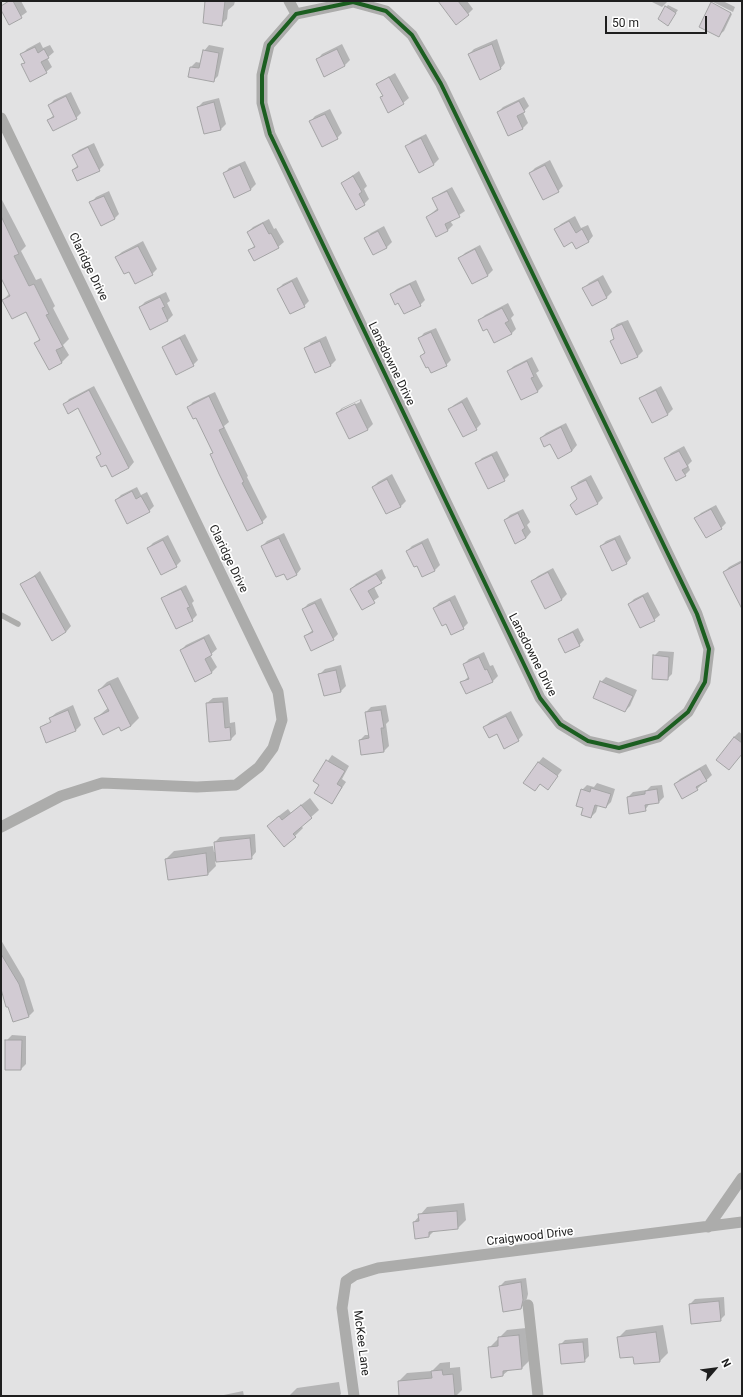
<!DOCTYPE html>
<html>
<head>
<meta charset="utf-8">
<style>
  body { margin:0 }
  #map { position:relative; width:743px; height:1397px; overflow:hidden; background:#e2e2e3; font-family:Roboto,sans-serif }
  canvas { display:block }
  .frame { position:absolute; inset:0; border:2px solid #1e1e1e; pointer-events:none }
  .north { position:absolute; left:695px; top:1349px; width:40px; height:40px; -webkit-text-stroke:3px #fff; paint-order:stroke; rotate:62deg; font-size:11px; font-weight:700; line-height:16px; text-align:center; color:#1e1e1e }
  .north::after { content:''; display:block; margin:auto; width:14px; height:18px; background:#1e1e1e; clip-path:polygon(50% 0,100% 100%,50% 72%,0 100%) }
  .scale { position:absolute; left:605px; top:16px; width:102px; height:18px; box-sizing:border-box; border:2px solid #1e1e1e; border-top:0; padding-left:5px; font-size:12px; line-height:14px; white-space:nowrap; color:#1e1e1e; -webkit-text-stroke:3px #fff; paint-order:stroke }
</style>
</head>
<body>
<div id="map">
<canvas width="743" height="1397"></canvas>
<div class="frame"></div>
<div class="north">N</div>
<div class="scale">50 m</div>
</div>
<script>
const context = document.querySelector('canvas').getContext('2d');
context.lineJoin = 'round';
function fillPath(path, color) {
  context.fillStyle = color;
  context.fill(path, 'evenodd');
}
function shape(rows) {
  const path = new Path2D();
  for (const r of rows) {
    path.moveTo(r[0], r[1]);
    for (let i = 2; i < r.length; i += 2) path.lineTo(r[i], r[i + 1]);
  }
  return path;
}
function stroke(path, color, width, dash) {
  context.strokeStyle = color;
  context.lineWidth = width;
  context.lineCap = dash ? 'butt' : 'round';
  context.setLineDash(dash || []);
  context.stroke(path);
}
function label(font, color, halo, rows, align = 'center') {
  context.font = font + ' Roboto,sans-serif';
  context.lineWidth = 3.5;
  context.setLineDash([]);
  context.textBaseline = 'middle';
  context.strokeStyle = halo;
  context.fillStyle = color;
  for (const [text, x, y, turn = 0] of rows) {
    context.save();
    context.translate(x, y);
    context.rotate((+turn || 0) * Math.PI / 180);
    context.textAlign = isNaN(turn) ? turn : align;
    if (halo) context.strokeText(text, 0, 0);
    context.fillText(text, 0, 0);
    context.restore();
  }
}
const shadow = shape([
  [7,1,21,1,27,12,10,24,1,8],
  [206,1,235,1,234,5,228,10,227,19,221,25],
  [439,1,467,1,473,9,468,14],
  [650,1,668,1,662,7],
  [714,1,723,1,735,7,733,12,713,2],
  [712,3,732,14,724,31,718,36,700,26],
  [668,5,678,10,668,24,666,7],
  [497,39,505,63,500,69,469,54,474,49],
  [40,42,43,48,50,45,54,52,47,58,52,67,46,72,22,65,25,62,22,54,27,49],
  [342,44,350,60,345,65,325,75,317,60,322,54],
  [209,45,224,48,218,76,213,81,191,67,196,62,201,63,204,51],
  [395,73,409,98,403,103,381,97,383,95,377,84],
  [71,92,81,113,76,118,48,120,54,115,49,105,54,100],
  [524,97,529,106,523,112,528,123,523,128,509,134,498,112,503,107],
  [219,98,226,124,221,129,198,107,203,102],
  [330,109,342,133,337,138,310,122,315,116],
  [426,134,439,159,434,164,419,171,407,146,412,141],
  [94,143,104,165,99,170,73,170,78,165,73,155,79,150],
  [550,160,563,186,558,191,530,173,535,168],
  [245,161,256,184,251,189,235,196,224,174,229,168],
  [359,171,367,186,364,189,369,199,364,204,342,183],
  [452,187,465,211,450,221,453,225,448,230,436,236,427,217,438,208,434,199,439,194],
  [109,191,119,214,114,219,91,203,96,197],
  [1,198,26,246,21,251,36,280,41,278,55,306,53,308,69,339,63,345,69,355,62,362,49,369,36,343,40,338,26,311,3,300,10,293,1,275],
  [575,216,581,228,588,225,593,236,588,242,573,241,556,229,561,224],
  [269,219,274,229,276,228,284,242,278,247,249,251,255,245,248,232,253,227],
  [384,226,392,242,387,247,374,254,366,238,371,233],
  [143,241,157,269,152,274,129,270,116,257,122,252],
  [480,245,493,270,488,275,460,258,465,253],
  [603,275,612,292,607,297,592,304,584,288,589,283],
  [297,277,309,301,304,306,278,289,283,284],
  [416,280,425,300,420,305,399,302,391,294,397,289],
  [166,292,170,301,167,303,173,315,168,320,150,329,140,307,145,302],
  [508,303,514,315,511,318,516,329,511,334,487,327,479,321,485,315],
  [628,320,643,351,637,357,611,342,615,338,612,329,617,324],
  [436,328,451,360,446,365,421,356,425,352,419,339,424,333],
  [185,334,198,360,193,365,163,348,168,343],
  [326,336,336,360,331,365,316,371,306,348,311,343],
  [532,357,539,371,536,373,543,386,537,392,508,371,514,366],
  [94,386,134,462,129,468,106,463,97,457,102,453,78,407,64,405,69,399],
  [661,386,673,409,668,414,652,422,641,399,646,394],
  [215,392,229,422,224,426,248,476,247,477,267,517,262,522,213,453,196,417,188,407,193,402],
  [467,397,481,424,476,429,449,410,454,405],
  [361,399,373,424,368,429,349,438,337,413,342,408],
  [360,400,360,402,342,411,342,409],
  [566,423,577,445,572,451,558,457,551,443,541,438,546,433],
  [684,446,692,461,688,465,690,470,685,475,666,458,671,453],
  [497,451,509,475,504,480,477,463,482,458],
  [392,474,406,501,401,506,386,513,373,487,378,482],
  [591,475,603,498,597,504,573,487,578,482],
  [137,487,141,495,147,492,154,506,149,511,116,500,121,495],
  [716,505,726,523,721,528,696,518,701,513],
  [523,509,530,522,527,525,531,532,526,538,505,520,510,515],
  [284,533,301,569,296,575,284,572,262,546,267,541],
  [168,535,181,561,176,566,148,548,153,543],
  [620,535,631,558,626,564,601,546,606,541],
  [428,538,440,565,435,570,422,576,417,564,407,551,412,546],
  [742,560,742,594,724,572,729,567],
  [553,568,567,594,562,599,546,607,532,581,538,576],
  [382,569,386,578,374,587,379,597,362,609,351,589,356,584],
  [40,571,71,626,66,632,22,585],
  [186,585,194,601,192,603,197,615,192,620,163,599,168,594],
  [648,592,660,615,654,620,629,604,634,599],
  [455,595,468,623,463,628,446,623,434,608,439,603],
  [321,598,338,634,333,639,305,636,313,630,303,609,308,604],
  [578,628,584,640,579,645,559,640,565,635],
  [209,634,217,649,210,655,217,667,211,673,181,650,186,645],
  [659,651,674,652,672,674,667,679,654,656],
  [484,652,490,666,493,665,498,676,493,681,466,693,462,683,469,676,464,664,469,659],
  [341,665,346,686,341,691,320,674,325,669],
  [118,677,139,718,131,726,122,730,120,725,96,718,108,708,99,690,107,682],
  [606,677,637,690,630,706,625,711,601,682],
  [228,697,230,723,235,722,236,734,231,739,207,703,213,698],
  [73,705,81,725,76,730,47,742,41,727,51,720,50,718,56,713],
  [55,719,56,721,46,725,46,723],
  [386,705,389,721,386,724,389,746,384,751,362,754,360,740,365,735,370,735,366,712,371,707],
  [511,711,523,735,518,740,484,727,490,722],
  [739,732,742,734,742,754,729,769,734,737],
  [332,755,349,766,342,779,346,782,332,803,320,784,314,781],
  [543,757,562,770,548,788,541,783,535,790,538,763],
  [706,764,712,775,697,789,675,784,680,779],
  [597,783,615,789,611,802,606,807,598,805,596,812,591,817,585,808,582,790,587,785,594,787],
  [662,785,664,797,659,802,650,803,645,810,628,797,633,792,647,790,651,786],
  [310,798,319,810,301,826,303,828,295,836,276,818,288,809,291,813],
  [255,834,256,852,251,858,215,861,216,866,208,874,166,859,174,851,213,846,214,852,216,851,215,842,220,837],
  [1,940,24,979,34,1011,29,1016,1,986],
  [12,1035,26,1036,26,1064,21,1069,6,1041],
  [464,1203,466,1220,458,1228,435,1230,429,1236,414,1222,427,1207],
  [526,1278,528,1294,526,1302,521,1308,500,1286,505,1281],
  [724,1297,725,1315,720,1320,690,1304,695,1299],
  [663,1325,668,1353,660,1361,634,1356,618,1338,626,1330],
  [526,1328,530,1360,522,1368,509,1370,503,1375,489,1348,507,1330],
  [588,1338,589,1356,584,1361,560,1345,565,1340],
  [450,1362,450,1368,460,1367,462,1390,456,1396,400,1396,399,1381,407,1373,432,1371,440,1363],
  [339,1382,341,1394,339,1396,289,1396,297,1388],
  [243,1391,244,1396,219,1396]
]);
const building = shape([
  [9,1,13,1,22,18,9,25,1,10,1,6,9,1],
  [205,1,225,1,222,26,203,23,205,1],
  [438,1,458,1,469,15,456,25,438,1],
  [711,2,731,13,719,37,699,27,711,2],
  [665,6,676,13,668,26,658,19,665,6],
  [492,44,501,69,480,80,468,54,492,44],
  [35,47,38,53,44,49,49,58,41,62,47,73,30,82,21,64,25,63,20,54,35,47],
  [337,49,345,66,324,77,316,59,337,49],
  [203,50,219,53,214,82,188,77,190,67,199,68,203,50],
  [389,77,404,104,388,113,380,97,383,96,376,84,389,77],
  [66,96,77,119,53,131,47,120,54,117,48,105,66,96],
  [519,101,525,112,517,116,523,129,508,136,497,112,519,101],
  [214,102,221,130,204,134,197,107,214,102],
  [325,114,338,139,322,147,309,121,325,114],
  [421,138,434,165,419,173,405,146,421,138],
  [88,147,100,171,77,181,72,170,78,167,72,155,88,147],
  [240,165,251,190,234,198,223,173,240,165],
  [545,165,559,192,543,200,529,173,545,165],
  [353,176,362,192,359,194,365,205,356,210,341,183,353,176],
  [447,191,460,217,445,224,448,231,436,237,426,217,438,210,432,198,447,191],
  [104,196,115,219,101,226,89,202,104,196],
  [1,216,19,254,14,256,29,286,34,284,49,314,46,315,63,347,56,350,62,363,49,370,34,343,40,340,26,312,12,319,2,300,10,296,1,278,1,216],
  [569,221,576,233,582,229,589,242,576,249,572,242,564,247,554,229,569,221],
  [263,223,269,234,271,233,279,248,254,261,248,250,255,247,247,232,263,223],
  [378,231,387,248,373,255,364,238,378,231],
  [138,246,153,275,135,284,129,272,124,274,115,257,138,246],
  [475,249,488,276,472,284,458,258,475,249],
  [598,280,607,298,592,306,582,288,598,280],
  [292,281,305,307,290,314,277,289,292,281],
  [410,284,421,306,404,314,398,303,395,305,390,294,410,284],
  [160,297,165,307,162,308,168,321,150,330,139,307,160,297],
  [502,308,509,321,505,323,512,334,494,343,487,329,483,331,478,320,502,308],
  [622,324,638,357,621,364,610,341,614,339,611,329,622,324],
  [431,332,447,366,431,373,428,367,426,368,420,356,425,353,418,338,431,332],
  [180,338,194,366,176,375,162,347,180,338],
  [320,341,331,366,315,373,304,348,320,341],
  [527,361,534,377,531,378,538,392,521,400,507,371,527,361],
  [89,390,129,468,112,477,106,465,101,467,96,457,101,454,78,408,68,414,63,404,89,390],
  [656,390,668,415,652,423,639,398,656,390],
  [209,396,224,428,219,430,244,482,242,483,263,523,247,531,219,474,210,454,213,453,196,418,193,419,187,407,209,396],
  [462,402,477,430,463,437,448,409,462,402],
  [355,404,368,430,349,439,336,413,355,404],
  [561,427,572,451,558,459,550,444,544,447,540,438,561,427],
  [679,451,688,467,682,470,686,476,676,481,664,458,679,451],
  [492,455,505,481,488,489,475,463,492,455],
  [387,479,401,507,386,514,372,487,387,479],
  [586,480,598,504,576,515,570,505,577,499,571,487,586,480],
  [132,491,136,499,141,496,150,512,127,524,115,500,132,491],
  [711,509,722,529,706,538,694,518,711,509],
  [518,513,525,528,522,530,526,538,515,544,504,520,518,513],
  [279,538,297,575,287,580,284,574,276,577,261,546,279,538],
  [615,539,627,564,612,571,600,546,615,539],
  [163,540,177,567,161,575,147,548,163,540],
  [422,543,435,571,422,577,417,566,414,567,406,551,422,543],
  [742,562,742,609,723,572,742,562],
  [548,572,562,600,545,609,531,581,548,572],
  [376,574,382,583,368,591,375,603,362,610,350,589,376,574],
  [35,576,66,632,52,641,20,584,35,576],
  [181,589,190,607,187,608,193,621,176,629,161,598,181,589],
  [643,596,655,621,640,628,628,604,643,596],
  [450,600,464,629,451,635,446,624,442,626,433,608,450,600],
  [315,603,334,640,311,651,304,636,313,632,302,609,315,603],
  [573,632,580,646,565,653,558,639,573,632],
  [204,638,212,655,205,659,212,673,195,682,180,650,204,638],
  [653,655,669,657,668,680,652,679,653,655],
  [479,657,485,670,487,669,493,682,466,694,460,682,469,679,463,664,479,657],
  [336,670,341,692,324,696,318,674,336,670],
  [600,681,633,696,625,712,593,698,600,681],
  [110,684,131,726,121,731,119,727,103,735,94,718,109,711,98,690,110,684],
  [223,702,225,728,230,727,231,740,209,742,206,703,223,702],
  [68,710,76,731,46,743,40,727,51,722,49,718,68,710],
  [381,710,384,728,381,728,384,752,361,755,359,740,369,738,365,712,381,710],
  [506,716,519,741,504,749,497,734,489,738,483,727,506,716],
  [734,737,742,743,742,754,729,770,716,760,734,737],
  [326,760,345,771,337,784,342,787,332,804,314,793,319,785,313,781,326,760],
  [538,762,558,776,548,790,540,784,535,791,523,783,538,762],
  [700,769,707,781,696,787,698,790,682,799,674,784,700,769],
  [591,788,611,794,606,808,595,805,591,818,581,815,583,808,576,806,581,789,590,792,591,788],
  [657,789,659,803,645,805,646,811,629,814,627,797,645,794,645,791,657,789],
  [301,805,312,818,293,834,296,837,284,847,267,826,279,816,282,820,301,805],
  [250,838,252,859,216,862,214,842,250,838],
  [206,853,208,875,168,880,165,859,206,853],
  [1,954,19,984,29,1017,13,1022,8,1007,6,1007,1,989,1,954],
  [5,1040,22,1040,21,1070,5,1070,5,1040],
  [457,1211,458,1229,429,1232,429,1237,415,1239,413,1222,419,1221,418,1214,457,1211],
  [521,1282,523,1300,521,1309,503,1312,499,1286,521,1282],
  [719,1301,721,1321,691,1324,689,1304,719,1301],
  [656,1332,660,1362,634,1364,633,1357,620,1358,617,1337,656,1332],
  [519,1335,522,1369,503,1371,503,1376,491,1378,488,1347,498,1346,498,1337,519,1335],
  [583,1342,585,1362,561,1364,559,1344,583,1342],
  [442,1370,443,1375,453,1374,455,1396,399,1396,398,1381,432,1378,431,1371,442,1370]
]);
const service = shape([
  [1,615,18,624]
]);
const minor = shape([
  [289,1,296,14],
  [353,2,386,11,412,35,441,84,697,614,709,649,705,682,688,712,658,737,619,748,588,741,560,724,540,698,270,134,262,103,262,75,269,45,296,14,353,2],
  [1,118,278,692,282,720,273,748,259,767,236,785,197,787,102,783,61,796,1,827],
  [708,1227,742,1178],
  [528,1305,538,1396],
  [354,1396,342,1308,346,1281,355,1275,378,1268,742,1222]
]);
const cycleway = shape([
  [353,2,386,11,412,35,441,84,697,614,709,649,705,682,688,712,658,737,619,748,588,741,560,724,540,698,270,134,262,103,262,75,269,45,296,14,353,2]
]);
const streetNames = [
  ["Claridge Drive",88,267,64],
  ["Lansdowne Drive",391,364,64],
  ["Claridge Drive",228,559,64],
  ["Lansdowne Drive",532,655,63],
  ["Craigwood Drive",530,1237,-7],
  ["McKee Lane",361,1343,83]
];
fillPath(shadow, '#0003');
fillPath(building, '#d2cbd3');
stroke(building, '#a4a4a5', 1);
stroke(service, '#acacab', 5.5);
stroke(minor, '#acacab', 11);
stroke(cycleway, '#1b5e20', 4);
label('12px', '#1e1e1e', '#fff', streetNames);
</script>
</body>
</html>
